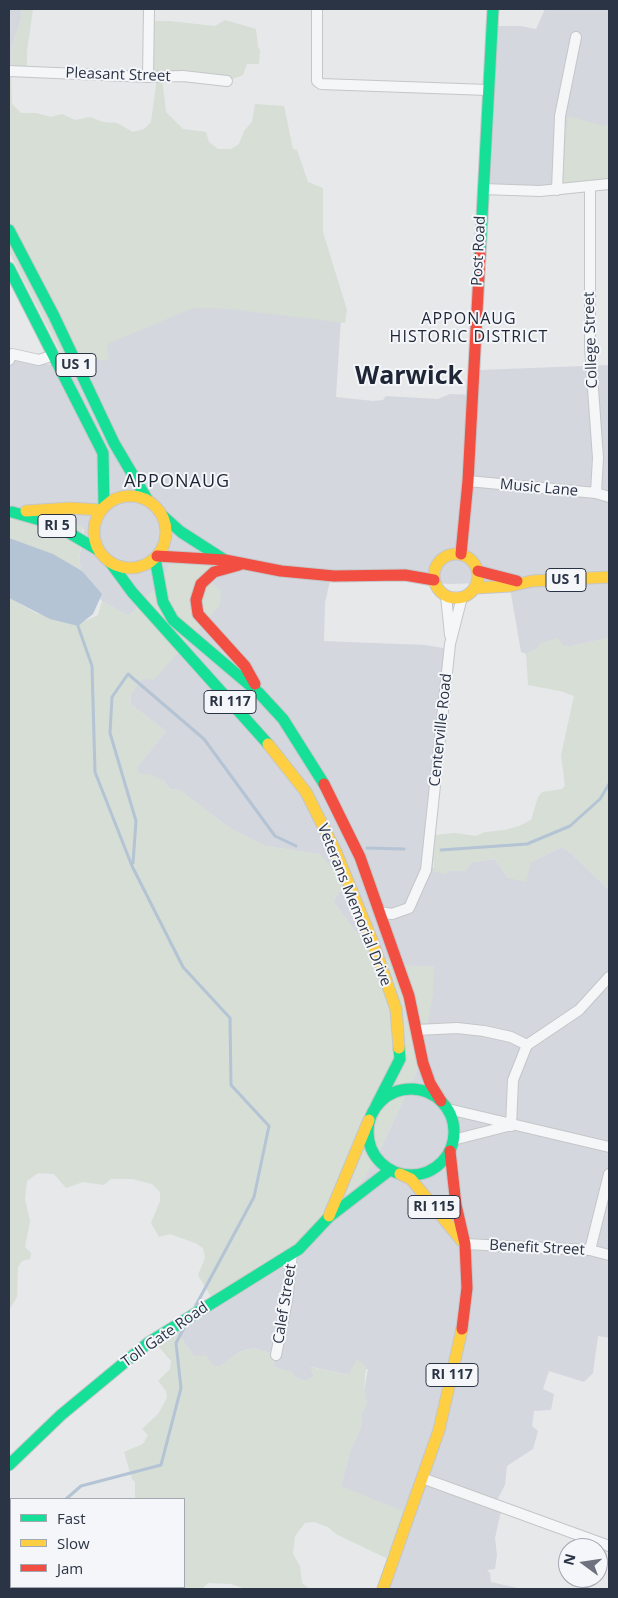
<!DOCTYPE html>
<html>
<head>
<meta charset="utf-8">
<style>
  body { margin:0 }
  #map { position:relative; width:618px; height:1598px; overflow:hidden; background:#e6e8ea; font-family:"Open Sans",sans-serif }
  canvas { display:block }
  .frame { position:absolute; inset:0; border:10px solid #2b3445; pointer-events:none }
  .legend { position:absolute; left:10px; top:1498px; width:175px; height:90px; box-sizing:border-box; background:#f4f6f9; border:1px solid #a4a8b1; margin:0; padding:6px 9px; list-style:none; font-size:15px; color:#2b3445 }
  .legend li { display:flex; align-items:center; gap:10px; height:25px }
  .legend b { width:25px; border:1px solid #a4a8b1 }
  .north { position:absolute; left:558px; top:1538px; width:50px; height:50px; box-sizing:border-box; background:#f4f6f9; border:1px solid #a4a8b1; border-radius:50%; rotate:284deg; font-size:14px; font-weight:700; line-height:20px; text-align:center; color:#2b3445 }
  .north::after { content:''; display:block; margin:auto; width:18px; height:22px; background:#6c737f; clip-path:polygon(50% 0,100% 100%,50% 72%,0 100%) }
</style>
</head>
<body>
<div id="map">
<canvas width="618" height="1598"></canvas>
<div class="frame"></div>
<ul class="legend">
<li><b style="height:6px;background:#16e098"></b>Fast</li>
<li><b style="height:6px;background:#ffcf43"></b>Slow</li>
<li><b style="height:6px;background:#f24e42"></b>Jam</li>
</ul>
<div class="north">N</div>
</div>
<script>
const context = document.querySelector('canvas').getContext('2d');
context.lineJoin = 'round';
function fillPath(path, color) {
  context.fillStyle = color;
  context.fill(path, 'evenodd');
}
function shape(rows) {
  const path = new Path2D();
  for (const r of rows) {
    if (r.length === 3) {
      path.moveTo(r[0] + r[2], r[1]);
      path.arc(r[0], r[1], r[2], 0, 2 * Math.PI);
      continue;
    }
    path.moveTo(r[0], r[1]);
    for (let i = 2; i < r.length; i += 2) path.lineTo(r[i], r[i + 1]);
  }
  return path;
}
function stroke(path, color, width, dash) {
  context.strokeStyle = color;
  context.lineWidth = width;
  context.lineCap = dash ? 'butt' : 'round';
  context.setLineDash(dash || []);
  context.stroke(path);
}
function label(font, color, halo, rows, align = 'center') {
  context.font = font + ' "Open Sans",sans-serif';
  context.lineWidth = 4;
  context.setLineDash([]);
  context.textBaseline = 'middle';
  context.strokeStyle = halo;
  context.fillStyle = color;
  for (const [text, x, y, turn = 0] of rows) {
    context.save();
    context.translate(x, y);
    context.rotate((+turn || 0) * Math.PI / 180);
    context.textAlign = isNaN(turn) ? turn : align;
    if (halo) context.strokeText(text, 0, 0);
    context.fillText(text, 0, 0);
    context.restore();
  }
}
const built = shape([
  [9,9,22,9,21,19,11,50,11,69,9,70],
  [545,9,609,9,609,124,604,126,561,188,490,189,498,26,520,26,536,29],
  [208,303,341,319,336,397,373,401,383,400,386,396,438,399,450,394,476,395,480,370,609,365,609,638,571,646,537,649,526,654,521,652,509,582,450,584,336,576,331,577,325,602,324,641,425,645,449,649,433,868,447,873,447,871,465,871,472,862,495,859,508,878,531,862,562,847,572,854,609,890,609,1338,598,1336,593,1373,584,1382,549,1371,543,1389,554,1394,551,1410,534,1411,532,1426,538,1431,533,1449,507,1466,505,1485,496,1502,502,1507,495,1538,497,1555,495,1569,487,1570,490,1573,491,1582,522,1589,383,1589,397,1556,341,1486,350,1451,362,1425,361,1415,367,1403,364,1391,368,1369,349,1375,311,1367,314,1376,306,1381,296,1378,291,1372,275,1367,273,1365,276,1355,253,1348,239,1352,220,1366,214,1366,194,1356,173,1327,373,1165,419,1066,433,993,433,966,410,966,386,959,355,931,333,901,344,886,319,854,265,846,228,827,180,790,170,789,164,781,138,773,138,766,166,731,130,704,131,694,142,679,166,573,154,590,129,616,102,601,83,578,79,560,84,529,9,513,9,363,16,360,68,367,108,339,182,305]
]);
const green = shape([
  [22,9,33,9,27,51,27,70,11,71,12,104,21,113,36,113,51,117,62,114,75,120,90,117,103,122,117,123,133,132,144,129,151,122,157,78,147,75,149,21,169,21,215,26,225,20,256,29,258,47,260,50,259,64,247,64,243,75,227,81,162,78,166,112,183,129,206,132,209,142,218,149,231,149,239,144,244,131,252,122,255,104,284,106,293,149,297,150,308,182,323,188,323,232,347,310,345,323,229,309,193,308,108,344,107,351,110,359,100,361,97,359,74,372,68,367,9,252,9,70,11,68,11,50,21,19],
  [568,116,604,126,609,124,609,183,561,188],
  [9,513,83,526,79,560,83,578,9,540],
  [173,554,218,561,213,584,221,591,220,605,154,680,142,679,131,694,130,704,166,731,138,766,138,773,150,774,164,781,170,789,180,790,228,827,265,846,319,854,344,878,344,886,333,901,355,931,386,959,410,966,434,966,433,993,423,1051,419,1066,373,1165,338,1216,213,1300,198,1275,205,1258,203,1248,195,1243,170,1234,159,1237,151,1223,160,1201,160,1192,152,1184,132,1179,111,1179,104,1185,83,1182,66,1188,54,1174,38,1173,27,1181,25,1199,30,1221,25,1247,31,1253,30,1259,22,1261,18,1267,17,1297,9,1310,9,598,36,613,76,625,98,615,102,601,129,616,154,590,165,573],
  [557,638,564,646,571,646,609,638,609,890,572,854,562,847,531,862,526,882,508,878,495,859,472,862,465,871,447,871,447,874,434,872,434,835,455,833,476,836,485,832,505,830,519,826,531,820,538,797,542,792,562,789,565,786,561,755,574,696,560,691,528,685,526,654,537,649,540,643],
  [173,1327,194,1356,206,1355,214,1366,220,1366,239,1352,253,1348,276,1355,273,1365,275,1367,292,1372,296,1378,306,1381,314,1376,310,1367,348,1375,357,1359,366,1366,364,1391,367,1403,361,1415,362,1425,350,1451,341,1486,408,1513,386,1558,336,1534,328,1527,314,1522,305,1523,295,1536,293,1554,300,1566,302,1583,310,1589,246,1589,231,1584,208,1583,202,1589,100,1589,94,1587,184,1587,184,1499,135,1499,135,1482,132,1479,124,1452,143,1444,148,1435,142,1429,158,1414,167,1398,166,1391,158,1381,170,1369,171,1361,153,1340]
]);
const water = shape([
  [9,538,53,554,82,571,102,594,93,614,78,626,50,619,9,598]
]);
const stream = shape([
  [78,626,92,666,95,772,132,866,183,967,230,1018,231,1085,269,1126,254,1197,195,1307],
  [367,848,404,849],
  [441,850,527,844,570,826,600,799,609,784],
  [133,863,136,821,110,733,112,697,128,674,204,739,275,836,296,846],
  [66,1499,81,1486,161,1465,181,1388,176,1343,184,1328]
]);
const street = shape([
  [317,9,317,81,321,84,488,90],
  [9,71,148,77,183,76,227,81],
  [148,77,149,9],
  [590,186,590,347,598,458,596,493],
  [483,189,540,191,609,184],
  [557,190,560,116,576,37],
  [9,360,12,354,39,360,54,355],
  [468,481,596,493,609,497],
  [446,596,450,635],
  [379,912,392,914,409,908,426,870,450,644,462,597],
  [416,1030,457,1028,484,1031,511,1037,527,1045],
  [448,1109,609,1147],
  [511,1126,513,1080,527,1045,579,1010,609,977],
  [453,1140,508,1126],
  [465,1244,590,1250,609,1255],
  [590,1250,609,1174],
  [276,1355,287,1301,292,1253],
  [422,1478,609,1546]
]);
const fast = shape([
  [9,230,54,316,114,443,147,499],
  [480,255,493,9],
  [9,268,103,453,104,506],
  [12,512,54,524,98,550],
  [163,516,181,532,223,559],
  [155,558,163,602,173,620,259,693,283,719,324,784],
  [110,562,132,592,268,744],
  [411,1132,43],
  [376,1106,400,1059,399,1048],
  [9,1465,61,1415,148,1343,299,1249,329,1217,390,1170]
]);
const slow = shape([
  [130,532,36],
  [26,511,70,508,101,510],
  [456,576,22],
  [476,588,510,586,532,581,609,577],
  [268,744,306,792,336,852,373,943,396,1009,399,1048],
  [400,1174,411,1179,462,1241],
  [329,1216,369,1120],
  [383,1589,439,1430,462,1329]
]);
const jam = shape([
  [461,554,468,481,480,255],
  [157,556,225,560,281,571,334,576,405,575,434,580],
  [239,565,214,572,201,584,196,600,198,614,245,666,255,684],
  [478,571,517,581],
  [324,784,360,857,409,996,423,1063,430,1083,441,1101],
  [450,1151,456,1205,465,1244,467,1288,462,1329]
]);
const shields = [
  [76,365,40],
  [57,526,38],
  [566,580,40],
  [230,702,52],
  [434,1207,52],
  [452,1375,52]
];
const shieldNames = [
  ["US 1",76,365],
  ["RI 5",57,526],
  ["US 1",566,580],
  ["RI 117",230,702],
  ["RI 115",434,1207],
  ["RI 117",452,1375]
];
const streetNames = [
  ["Pleasant Street",118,75,2],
  ["Post Road",479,251,-87],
  ["College Street",591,340,-92],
  ["Music Lane",539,488,5],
  ["Centerville Road",441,730,-84],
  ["Veterans Memorial Drive",354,905,68],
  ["Benefit Street",537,1248,3],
  ["Calef Street",285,1304,-81],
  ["Toll Gate Road",165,1335,-35]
];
const neighbourhoodNames = [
  ["APPONAUG",469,319],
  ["HISTORIC DISTRICT",469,337]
];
const quarterNames = [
  ["APPONAUG",177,482]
];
const townNames = [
  ["Warwick",409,377]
];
fillPath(built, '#d4d7dd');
fillPath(green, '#d6ded6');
fillPath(water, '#b4c4d5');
stroke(stream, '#b4c4d5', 3);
stroke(street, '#c4c6c8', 12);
stroke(fast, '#c4c6c8', 13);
stroke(slow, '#c4c6c8', 13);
stroke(jam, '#c4c6c8', 13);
stroke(street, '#f5f6f7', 10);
stroke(fast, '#16e098', 11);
stroke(slow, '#ffcf43', 11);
stroke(jam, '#f24e42', 11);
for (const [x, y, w] of shields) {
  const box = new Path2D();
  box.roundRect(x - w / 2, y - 11.5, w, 23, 4);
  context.fillStyle = '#f4f6f9';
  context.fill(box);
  stroke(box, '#2b3445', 1);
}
label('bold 14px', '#2b3445', null, shieldNames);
label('15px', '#2b3445', '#f4f6f9', streetNames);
context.letterSpacing = '1px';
label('16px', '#1d2536', '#f4f6f9', neighbourhoodNames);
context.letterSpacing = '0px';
context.letterSpacing = '1px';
label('18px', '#1d2536', '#f4f6f9', quarterNames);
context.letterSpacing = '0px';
label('bold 25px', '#1d2536', '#f4f6f9', townNames);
</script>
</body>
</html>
